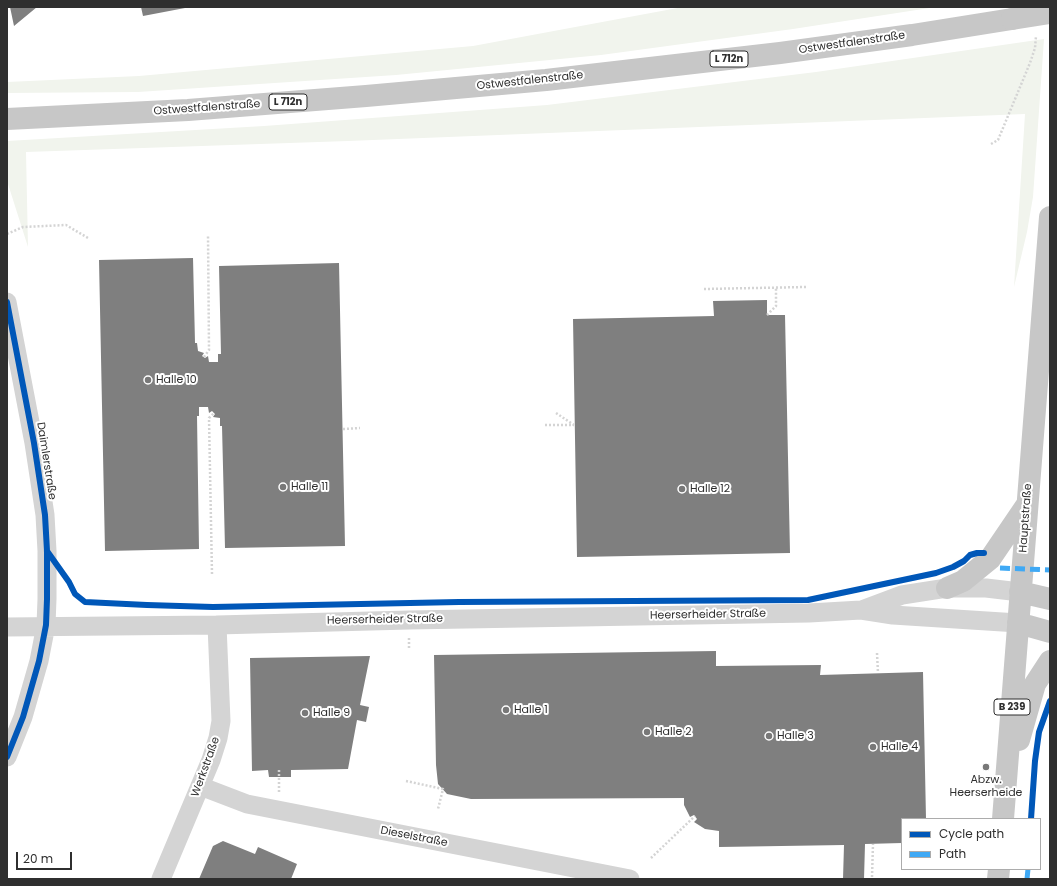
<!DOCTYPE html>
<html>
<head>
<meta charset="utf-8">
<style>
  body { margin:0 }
  #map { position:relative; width:1057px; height:886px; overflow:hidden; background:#fff; font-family:Poppins,sans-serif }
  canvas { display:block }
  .frame { position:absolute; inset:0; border:8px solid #2f2f2f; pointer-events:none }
  .legend { position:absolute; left:901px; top:818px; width:140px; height:52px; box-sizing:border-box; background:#fff; border:1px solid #acacac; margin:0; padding:5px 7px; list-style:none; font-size:12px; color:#2f2f2f }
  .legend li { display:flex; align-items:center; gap:8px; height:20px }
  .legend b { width:20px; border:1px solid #acacac }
  .scale { position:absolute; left:16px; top:852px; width:56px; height:18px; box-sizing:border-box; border:2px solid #2f2f2f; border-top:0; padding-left:5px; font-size:12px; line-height:14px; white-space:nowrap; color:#2f2f2f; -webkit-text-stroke:3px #fff; paint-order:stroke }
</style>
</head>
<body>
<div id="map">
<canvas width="1057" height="886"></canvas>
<div class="frame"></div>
<ul class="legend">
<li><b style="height:5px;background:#0057b8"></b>Cycle path</li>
<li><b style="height:5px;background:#3fa9f5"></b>Path</li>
</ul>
<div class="scale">20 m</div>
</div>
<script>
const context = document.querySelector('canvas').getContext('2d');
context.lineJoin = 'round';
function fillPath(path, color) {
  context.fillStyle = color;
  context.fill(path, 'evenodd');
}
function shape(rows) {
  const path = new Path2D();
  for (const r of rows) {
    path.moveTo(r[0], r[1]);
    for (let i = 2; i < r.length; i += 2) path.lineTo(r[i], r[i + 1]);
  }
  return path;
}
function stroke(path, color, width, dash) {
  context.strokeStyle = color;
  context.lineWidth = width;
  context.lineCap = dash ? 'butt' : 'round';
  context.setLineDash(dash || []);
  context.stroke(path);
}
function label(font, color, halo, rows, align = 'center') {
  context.font = font + ' Poppins,sans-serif';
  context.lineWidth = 4;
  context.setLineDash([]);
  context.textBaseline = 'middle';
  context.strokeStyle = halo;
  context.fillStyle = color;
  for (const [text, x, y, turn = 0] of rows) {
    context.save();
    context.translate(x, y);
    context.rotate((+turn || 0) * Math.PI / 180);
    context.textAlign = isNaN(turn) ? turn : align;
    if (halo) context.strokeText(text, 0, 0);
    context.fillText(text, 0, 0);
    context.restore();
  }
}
const green = shape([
  [683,7,936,7,793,29,601,55,396,75,138,92,7,93,7,82,139,76,473,46],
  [1044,39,1033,197,1027,232,1014,287,1025,114,348,141,26,152,28,247,8,184,7,141,264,126,547,105,816,72]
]);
const building = shape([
  [10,7,37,7,14,26],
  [141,7,184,7,185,8,143,16],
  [193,258,195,343,197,343,198,351,204,353,202,356,205,358,208,356,209,362,218,362,218,354,221,354,219,266,339,263,345,546,225,548,222,426,220,426,220,418,213,417,215,414,212,411,209,413,208,407,199,407,199,416,197,416,199,549,105,551,99,260],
  [767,300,767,315,785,315,790,553,577,557,573,319,714,316,713,301],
  [716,651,716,666,821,665,820,675,923,672,926,819,902,819,902,843,865,844,864,879,843,879,844,845,719,847,719,831,705,829,694,822,697,819,694,815,690,817,684,805,684,798,471,799,447,794,438,784,436,765,434,655],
  [370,656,360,705,369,707,366,722,357,720,348,769,291,770,291,777,269,777,268,770,252,771,250,658],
  [223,841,255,854,258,847,297,864,291,879,199,879,213,846]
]);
const path = shape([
  [991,144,998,140,1030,63,1035,48,1036,36],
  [7,234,23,227,66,225,88,238],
  [704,289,806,287],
  [767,315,776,306,776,288],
  [204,357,209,350,208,235],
  [556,413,574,425],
  [545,425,574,425],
  [343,429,360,428],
  [212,574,209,418,214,413],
  [409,638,409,649],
  [877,653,878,673],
  [279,770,279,792],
  [406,781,443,789,438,809],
  [651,858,695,816],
  [872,877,873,844]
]);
const minor = shape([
  [7,302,34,443,45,515,47,551,47,599,46,625,39,661,23,717,7,757],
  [862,610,902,595,947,588,986,588,1020,592],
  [7,627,217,625,409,620,809,613,861,610,893,615,1018,623],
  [200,786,247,804,630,879],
  [161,879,211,760,218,738,221,721,217,625]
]);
const major = shape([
  [7,119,188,110,366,96,546,80,780,53,912,35,1012,19],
  [947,588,963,581,990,559,1026,506],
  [1020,592,1050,599],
  [1018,623,1050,632],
  [1019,740,1035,684,1050,661],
  [1003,819,1050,217],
  [998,879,999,869]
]);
const majorBridge = shape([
  [1012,19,1050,13]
]);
const quiet = shape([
  [1000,568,1050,570],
  [1027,879,1028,869]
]);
const cycleway = shape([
  [7,302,34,443,45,515,47,551,47,599,46,625,39,661,23,717,7,757],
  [47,551,69,582,75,594,85,602,147,605,213,607,459,602,808,600,936,573,953,567,964,561,970,555,977,553,984,553],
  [1031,819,1035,761,1039,732,1050,701]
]);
const markers = [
  [148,380,4,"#787878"],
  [283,487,4,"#787878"],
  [682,489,4,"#787878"],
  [506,710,4,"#787878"],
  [305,713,4,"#787878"],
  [647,732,4,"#787878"],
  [769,736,4,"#787878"],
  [873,747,4,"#787878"],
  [986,767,4,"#787878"]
];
const shields = [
  [729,59,38],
  [288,102,38],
  [1012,707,36]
];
const shieldNames = [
  ["L 712n",729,59],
  ["L 712n",288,102],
  ["B 239",1012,707]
];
const streetNames = [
  ["Ostwestfalenstraße",852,43,-8],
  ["Ostwestfalenstraße",530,81,-6],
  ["Ostwestfalenstraße",207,108,-4],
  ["Daimlerstraße",46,461,81],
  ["Hauptstraße",1026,518,-86],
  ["Heerserheider Straße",708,615,-1],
  ["Heerserheider Straße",385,620,-1],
  ["Werkstraße",206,767,-70],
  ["Dieselstraße",414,837,11]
];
const poiNames = [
  ["Halle 10",156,380],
  ["Halle 11",291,487],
  ["Halle 12",690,489],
  ["Halle 1",514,710],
  ["Halle 9",313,713],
  ["Halle 2",655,732],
  ["Halle 3",777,736],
  ["Halle 4",881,747],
  ["Abzw.",986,780,"center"],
  ["Heerserheide",986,793,"center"]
];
fillPath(green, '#f1f4ed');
fillPath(building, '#7f7f7f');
stroke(path, '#d4d4d4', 2.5, [2, 2]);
stroke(minor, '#d4d4d4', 19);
stroke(major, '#c7c7c7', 22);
stroke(majorBridge, '#c7c7c7', 22);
stroke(quiet, '#3fa9f5', 5, [10, 5]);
stroke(cycleway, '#0057b8', 6);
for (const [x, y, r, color] of markers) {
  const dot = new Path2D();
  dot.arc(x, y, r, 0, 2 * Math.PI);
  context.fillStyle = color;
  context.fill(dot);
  stroke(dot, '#fff', 1.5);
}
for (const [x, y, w] of shields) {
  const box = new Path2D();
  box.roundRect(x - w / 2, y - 8, w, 16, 3);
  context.fillStyle = '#fff';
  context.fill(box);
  stroke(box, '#2f2f2f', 1);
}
label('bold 10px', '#2f2f2f', null, shieldNames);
label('11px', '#2f2f2f', '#fff', streetNames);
label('11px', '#2f2f2f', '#fff', poiNames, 'left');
</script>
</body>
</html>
